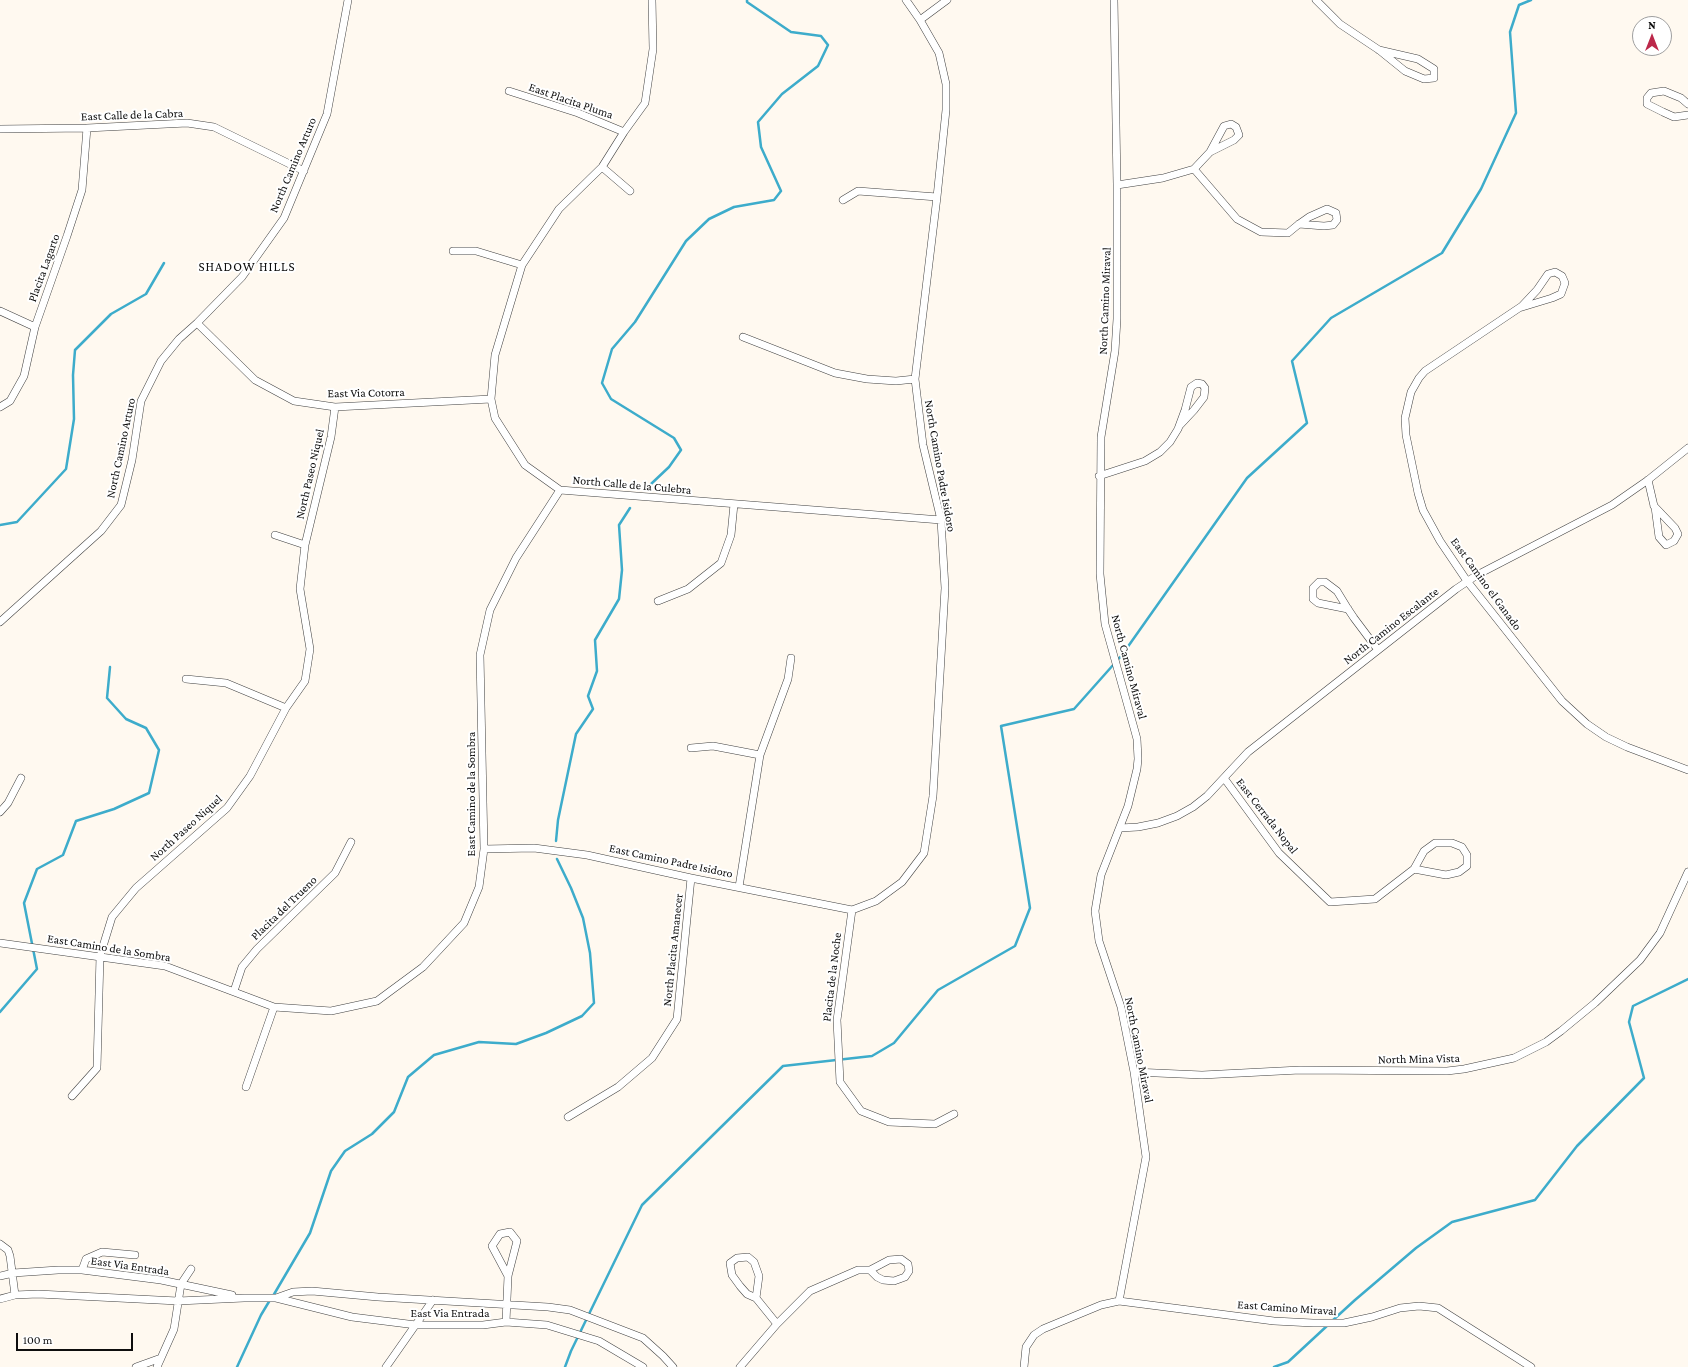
<!DOCTYPE html>
<html>
<head>
<meta charset="utf-8">
<style>
  body { margin:0 }
  #map { position:relative; width:1688px; height:1367px; overflow:hidden; background:#fff9f0; font-family:"Crimson Pro",serif }
  canvas { display:block }
  .north { position:absolute; left:1632px; top:16px; width:40px; height:40px; box-sizing:border-box; background:#fff; border:1px solid #9f9f9f; border-radius:50%; rotate:0deg; font-size:11px; font-weight:700; line-height:16px; text-align:center; color:#0e0e0e }
  .north::after { content:''; display:block; margin:auto; width:14px; height:18px; background:#bc284a; clip-path:polygon(50% 0,100% 100%,50% 72%,0 100%) }
  .scale { position:absolute; left:16px; top:1333px; width:117px; height:18px; box-sizing:border-box; border:2px solid #0e0e0e; border-top:0; padding-left:5px; font-size:12px; line-height:14px; white-space:nowrap; color:#0e0e0e; -webkit-text-stroke:3px #fff; paint-order:stroke }
</style>
</head>
<body>
<div id="map">
<canvas width="1688" height="1367"></canvas>
<div class="north">N</div>
<div class="scale">100 m</div>
</div>
<script>
const context = document.querySelector('canvas').getContext('2d');
context.lineJoin = 'round';
function shape(rows) {
  const path = new Path2D();
  for (const r of rows) {
    path.moveTo(r[0], r[1]);
    for (let i = 2; i < r.length; i += 2) path.lineTo(r[i], r[i + 1]);
  }
  return path;
}
function stroke(path, color, width, dash) {
  context.strokeStyle = color;
  context.lineWidth = width;
  context.lineCap = dash ? 'butt' : 'round';
  context.setLineDash(dash || []);
  context.stroke(path);
}
function label(font, color, halo, rows, align = 'center') {
  context.font = font + ' "Crimson Pro",serif';
  context.lineWidth = 4;
  context.setLineDash([]);
  context.textBaseline = 'middle';
  context.strokeStyle = halo;
  context.fillStyle = color;
  for (const [text, x, y, turn = 0] of rows) {
    context.save();
    context.translate(x, y);
    context.rotate((+turn || 0) * Math.PI / 180);
    context.textAlign = isNaN(turn) ? turn : align;
    if (halo) context.strokeText(text, 0, 0);
    context.fillText(text, 0, 0);
    context.restore();
  }
}
const stream = shape([
  [651,484,669,467,681,450,674,438,611,399,602,383,612,349,635,322,686,241,709,219,734,207,774,200,781,191,761,147,758,122,782,94,818,66,828,45,821,36,791,32,747,2,747,0],
  [0,525,17,522,66,469,74,419,73,375,75,350,111,314,146,294,164,263],
  [556,841,558,820,576,734,593,709,588,696,597,671,595,640,619,599,622,570,619,525,630,508],
  [0,1012,37,969,24,903,37,869,63,855,76,821,114,809,149,793,159,750,146,728,126,719,107,698,110,667],
  [273,1296,310,1233,331,1171,345,1151,372,1134,394,1112,408,1077,434,1055,479,1042,516,1044,546,1033,582,1016,594,1003,590,953,583,918,571,888,557,859],
  [1332,1321,1355,1300,1416,1248,1452,1222,1535,1200,1577,1146,1644,1078,1629,1022,1633,1006,1688,979],
  [237,1367,261,1315,270,1300],
  [565,1367,571,1351,642,1205,783,1066,872,1056,894,1043,938,990,1015,946,1030,908,1001,726,1074,709,1122,655,1247,478,1307,423,1292,361,1331,318,1442,253,1481,189,1516,113,1510,32,1519,5,1531,0],
  [1274,1367,1288,1362,1328,1325]
]);
const minor = shape([
  [652,0,653,49,645,103,624,132,602,167,559,209,522,265,495,355,491,399,495,418,525,465,560,490,941,520],
  [1114,0,1117,185,1117,319,1115,351,1101,437,1100,574,1105,624,1134,728,1137,739,1138,759,1137,769,1128,806,1101,875,1095,911,1099,941,1121,1007,1134,1072,1146,1157,1119,1301],
  [1316,0,1340,24,1379,50,1405,71,1424,79,1434,78,1434,69,1418,59,1379,50],
  [920,20,947,0],
  [509,91,578,113,624,132],
  [1688,104,1681,98,1664,91,1651,93,1647,98,1647,104,1663,112,1674,117,1688,115],
  [0,129,87,128,187,123,214,127,304,171],
  [602,167,630,191],
  [1194,169,1210,152,1234,140,1239,135,1236,127,1231,124,1224,126,1210,152],
  [1117,185,1163,178,1194,169,1237,219,1261,232,1288,233,1299,224,1309,217,1327,209,1336,213,1337,220,1333,225,1324,226,1299,224],
  [843,200,858,191,937,197],
  [453,251,476,251,522,265],
  [1519,308,1552,298,1561,294,1565,283,1562,276,1555,272,1548,274,1537,290,1522,306,1425,371,1419,378,1411,392,1405,418,1406,435,1418,493,1423,510,1440,541,1467,581,1562,701,1587,724,1606,737,1627,747,1688,770],
  [0,311,35,327],
  [197,323,255,380,294,401,335,407,491,399],
  [743,337,835,373,867,379,896,381,915,379],
  [0,407,10,401,24,376,35,327,67,236,82,190,87,128],
  [1099,476,1145,461,1160,452,1170,442,1178,429,1185,410,1191,387,1197,383,1202,384,1205,388,1204,397,1194,410,1180,425],
  [1648,480,1654,506,1655,507,1659,537,1666,545,1674,541,1678,534,1675,528,1654,506],
  [275,535,305,545],
  [658,601,688,589,721,563,731,535,734,504],
  [1348,609,1318,603,1313,599,1313,588,1319,582,1325,582,1337,591,1348,609,1354,618,1378,650],
  [0,622,101,531,121,505,132,460,141,401,161,361,179,339,197,323,242,277,284,218,327,114,348,0],
  [186,679,226,683,286,708],
  [691,748,713,746,760,755],
  [1224,778,1279,853,1330,902,1375,899,1414,869,1424,851,1435,843,1452,843,1462,847,1467,855,1467,866,1459,872,1446,875,1414,869],
  [0,812,8,803,21,778],
  [1120,828,1138,827,1158,823,1177,816,1193,807,1207,796,1248,752,1456,589,1477,575,1612,505,1648,480,1688,448],
  [484,849,534,848,587,855,691,878,852,910],
  [739,887,760,755,788,679,791,658],
  [852,910,876,901,902,882,924,853,933,796,945,588,941,520,923,445,915,379,937,197,946,110,946,84,939,53,920,20,906,0],
  [852,910,837,1020,840,1082,861,1111,889,1122,935,1124,954,1114],
  [0,943,165,966,274,1007,331,1011,377,1001,423,967,464,923,479,887,484,849,480,655,490,610,516,558,560,490],
  [234,991,242,967,257,949,335,873,351,842],
  [1134,1072,1202,1075,1300,1070,1447,1071,1464,1069,1514,1058,1546,1042,1561,1031,1595,1003,1640,960,1660,933,1688,872],
  [246,1087,274,1007],
  [72,1096,97,1068,100,956,112,917,136,888,227,808,250,776,286,708,305,681,310,649,300,589,305,545,331,437,335,407],
  [568,1117,618,1087,652,1058,677,1019,691,878],
  [0,1244,8,1250,10,1256,15,1295],
  [82,1270,86,1259,102,1252,135,1255],
  [0,1276,13,1273,58,1270,82,1270,161,1280,232,1295],
  [276,1298,293,1292,312,1291,378,1297,548,1307,570,1310,643,1338,663,1356,673,1367],
  [756,1298,759,1276,754,1262,748,1257,737,1258,730,1263,732,1275,740,1286,747,1294,756,1298,777,1324],
  [0,1299,15,1295,38,1294,178,1301,244,1298,276,1298,352,1317,416,1325,483,1325,506,1322,547,1325,599,1341,643,1367],
  [506,1322,508,1276,517,1241,510,1232,500,1234,492,1246,508,1276],
  [136,1367,161,1358],
  [157,1367,174,1329,181,1284,191,1269],
  [386,1367,433,1300],
  [740,1367,777,1324,810,1291,858,1270,870,1270,889,1260,901,1259,908,1264,909,1271,905,1277,894,1281,883,1280,877,1277,870,1270],
  [1024,1367,1026,1347,1034,1335,1043,1329,1101,1305,1119,1301,1274,1321,1313,1323,1344,1323,1372,1317,1400,1308,1419,1306,1438,1308,1531,1367]
]);
const streetNames = [
  ["East Placita Pluma",571,101,19],
  ["East Calle de la Cabra",132,115,-2],
  ["North Camino Arturo",293,165,-67],
  ["Placita Lagarto",44,268,-70],
  ["North Camino Miraval",1105,301,-88],
  ["East Via Cotorra",366,393,-1],
  ["North Camino Arturo",121,448,-78],
  ["North Camino Padre Isidoro",940,466,80],
  ["North Paseo Niquel",310,474,-77],
  ["North Calle de la Culebra",632,485,5],
  ["East Camino el Ganado",1486,584,54],
  ["North Camino Escalante",1391,626,-38],
  ["North Camino Miraval",1129,667,75],
  ["East Camino de la Sombra",471,794,-90],
  ["East Cerrada Nopal",1267,816,52],
  ["North Paseo Niquel",186,828,-42],
  ["East Camino Padre Isidoro",671,861,12],
  ["Placita del Trueno",284,908,-44],
  ["East Camino de la Sombra",109,948,9],
  ["North Placita Amanecer",673,950,-84],
  ["Placita de la Noche",832,977,-83],
  ["North Camino Miraval",1139,1050,79],
  ["North Mina Vista",1419,1059,-1],
  ["East Via Entrada",130,1266,8],
  ["East Camino Miraval",1287,1308,4],
  ["East Via Entrada",450,1313]
];
const neighbourhoodNames = [
  ["SHADOW HILLS",247,267]
];
stroke(stream, '#3daccb', 2.5);
stroke(minor, '#414141', 8);
stroke(minor, '#fff', 7);
label('12px', '#0e0e0e', '#fff', streetNames);
context.letterSpacing = '1px';
label('13px', '#0e0e0e', '#fff', neighbourhoodNames);
context.letterSpacing = '0px';
</script>
</body>
</html>
